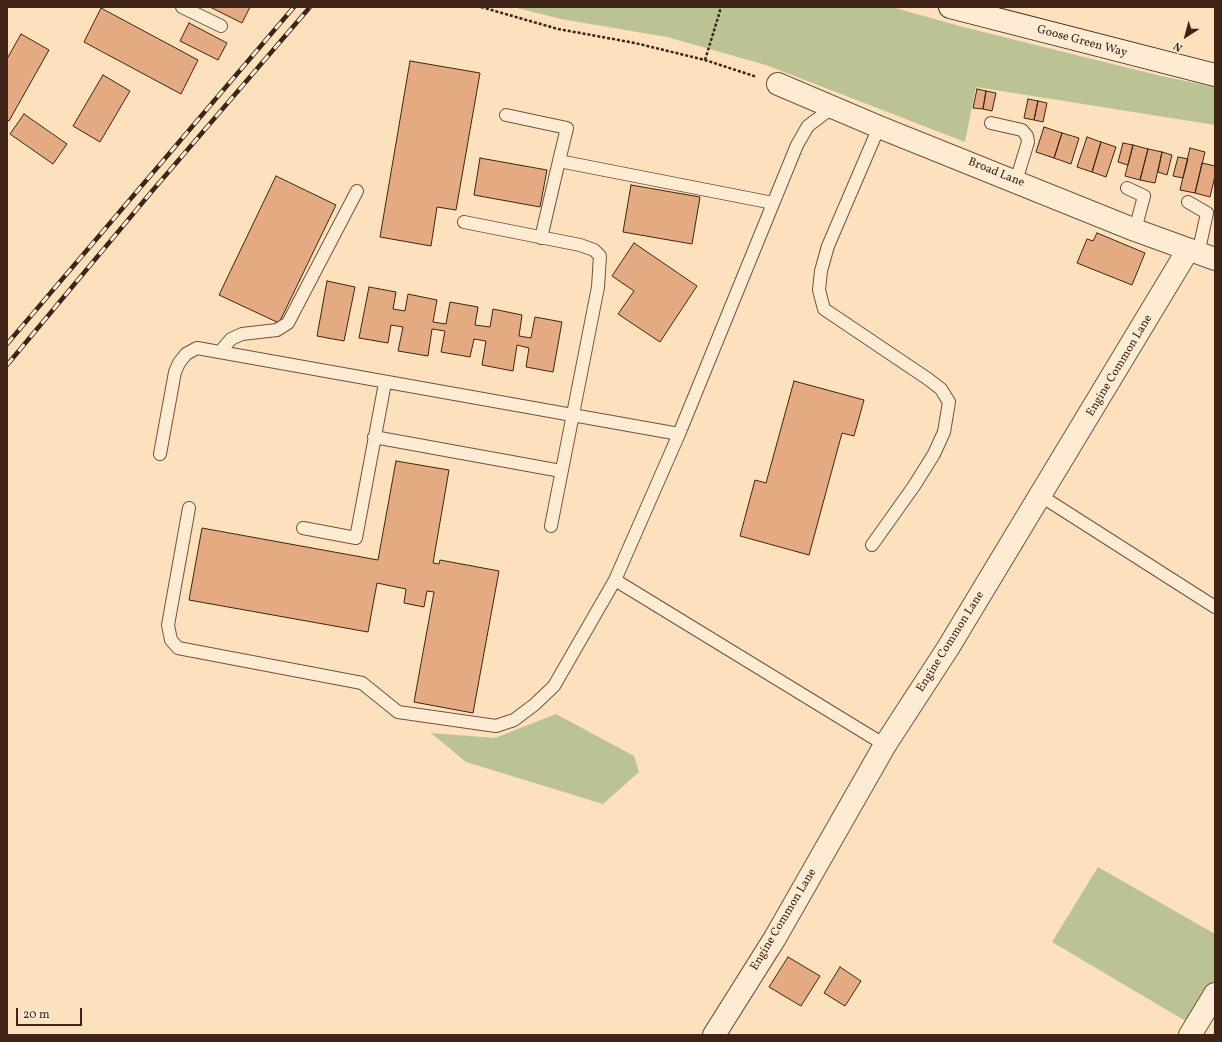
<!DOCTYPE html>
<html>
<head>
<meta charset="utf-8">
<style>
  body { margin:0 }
  #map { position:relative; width:1222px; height:1042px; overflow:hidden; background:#fce1bc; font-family:Vollkorn,serif }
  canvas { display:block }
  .frame { position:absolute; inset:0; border:8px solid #402317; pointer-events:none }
  .north { position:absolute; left:1166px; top:16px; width:40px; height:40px; -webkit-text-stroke:3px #fdecd3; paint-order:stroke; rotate:216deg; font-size:11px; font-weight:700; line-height:16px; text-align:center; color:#402317 }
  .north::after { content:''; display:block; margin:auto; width:14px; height:18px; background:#402317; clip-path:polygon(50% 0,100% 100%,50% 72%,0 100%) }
  .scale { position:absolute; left:16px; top:1008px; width:66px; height:18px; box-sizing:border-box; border:2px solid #402317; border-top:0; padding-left:5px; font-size:12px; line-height:14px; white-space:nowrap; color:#402317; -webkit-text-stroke:3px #fdecd3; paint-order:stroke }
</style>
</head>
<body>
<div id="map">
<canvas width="1222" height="1042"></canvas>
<div class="frame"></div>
<div class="north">N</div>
<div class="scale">20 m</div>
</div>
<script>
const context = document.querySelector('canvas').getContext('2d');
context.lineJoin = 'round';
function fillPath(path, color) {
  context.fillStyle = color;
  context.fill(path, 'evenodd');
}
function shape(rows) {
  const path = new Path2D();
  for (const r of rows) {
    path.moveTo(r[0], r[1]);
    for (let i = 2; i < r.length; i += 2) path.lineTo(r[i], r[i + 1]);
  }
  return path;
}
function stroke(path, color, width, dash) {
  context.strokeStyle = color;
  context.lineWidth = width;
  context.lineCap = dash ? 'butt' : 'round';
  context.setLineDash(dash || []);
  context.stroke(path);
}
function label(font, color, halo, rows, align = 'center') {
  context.font = font + ' Vollkorn,serif';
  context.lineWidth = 3.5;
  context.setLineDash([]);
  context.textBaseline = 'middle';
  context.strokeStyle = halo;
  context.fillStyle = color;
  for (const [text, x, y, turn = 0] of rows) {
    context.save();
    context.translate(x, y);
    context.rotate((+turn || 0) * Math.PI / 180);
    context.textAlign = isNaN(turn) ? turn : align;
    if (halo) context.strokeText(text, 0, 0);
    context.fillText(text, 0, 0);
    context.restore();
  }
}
const green = shape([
  [513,7,892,7,963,27,1161,76,1215,87,1215,125,976,87,965,142,766,65,667,37,561,19],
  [556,714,634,756,639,772,603,804,466,762,431,733,495,738],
  [1098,867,1215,934,1215,980,1189,1023,1052,942]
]);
const building = shape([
  [210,7,250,7,242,23,210,7],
  [101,8,198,60,181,94,84,42,101,8],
  [189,23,227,43,218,60,180,41,189,23],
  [21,34,49,50,9,121,7,120,7,59,21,34],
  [410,61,480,73,456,210,437,207,431,246,380,237,410,61],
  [103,75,130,91,100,142,73,126,103,75],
  [977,89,986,91,983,109,973,108,977,89],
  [986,91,996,93,992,111,983,109,986,91],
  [1028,99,1038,101,1034,120,1024,118,1028,99],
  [1038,101,1047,103,1043,122,1034,120,1038,101],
  [24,114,67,144,53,164,10,134,24,114],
  [1044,127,1062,133,1054,158,1036,152,1044,127],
  [1062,133,1079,138,1071,164,1054,158,1062,133],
  [1087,137,1101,142,1092,172,1077,167,1087,137],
  [1101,142,1116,147,1106,177,1092,172,1101,142],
  [1123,143,1133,145,1128,165,1118,162,1123,143],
  [1133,145,1148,149,1140,180,1125,176,1133,145],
  [1190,148,1205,152,1195,193,1180,190,1190,148],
  [1148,149,1162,152,1155,183,1140,180,1148,149],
  [1162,152,1172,155,1167,175,1158,172,1162,152],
  [1178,157,1188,159,1183,178,1173,176,1178,157],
  [480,158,547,170,540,207,474,195,480,158],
  [1202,163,1215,166,1215,176,1210,197,1195,193,1202,163],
  [276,176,336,205,279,323,219,295,276,176],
  [631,185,700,197,692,244,623,232,631,185],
  [1097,233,1145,253,1132,285,1077,263,1087,239,1093,241,1097,233],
  [634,243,697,286,660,342,618,314,634,291,612,276,634,243],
  [327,281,355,287,344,341,317,336,327,281],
  [369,287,396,292,393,309,405,311,408,294,437,300,433,322,446,324,450,302,478,307,475,325,490,327,493,309,522,315,519,336,531,338,535,317,562,322,553,372,526,367,529,348,517,345,513,371,482,365,486,341,474,339,470,357,441,352,445,331,432,329,428,356,398,351,403,327,391,325,388,343,359,338,369,287],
  [794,381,864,400,854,436,842,433,809,555,740,536,755,480,766,483,794,381],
  [396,461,449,470,433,563,439,564,440,560,499,571,473,713,414,702,434,592,427,591,424,607,404,603,406,589,377,583,368,632,189,600,202,528,378,560,396,461],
  [788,957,820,976,801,1006,769,987,788,957],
  [840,967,861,981,845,1006,824,993,840,967]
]);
const path = shape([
  [481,7,558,29,635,43,705,60,757,77],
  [705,60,720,11,719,7]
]);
const service = shape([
  [182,7,221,26],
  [506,115,567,128,559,161],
  [991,123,1022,130,1027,136,1028,142,1016,181],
  [1127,188,1144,196,1135,230],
  [1188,202,1207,213,1198,254],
  [464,222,580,245,594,250,600,256,598,287,551,526],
  [541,238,559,161,773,203],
  [220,352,231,339,242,334,277,330,288,323,357,191],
  [374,437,561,471],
  [160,454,175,372,179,363,186,354,197,348,679,434],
  [1041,496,1215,607],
  [189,508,168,625,171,640,178,648,362,683,398,712,496,726,514,720,534,705,554,686,615,580,679,434,797,145,808,126,833,107],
  [303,528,356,538,385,383],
  [872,545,914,486,934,454,944,432,949,402,941,389,928,379,824,309,819,290,821,271,828,246,879,127],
  [615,580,885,745]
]);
const minor = shape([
  [778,84,879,127,1135,230,1215,259],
  [714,1035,775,938,885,745,948,648,1188,250],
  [1190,1035,1215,994]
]);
const secondary = shape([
  [950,7,1215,75]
]);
const rail = shape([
  [7,344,294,7],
  [7,365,153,190,310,7]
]);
const streetNames = [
  ["Goose Green Way",1082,42,15],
  ["Broad Lane",996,173,22],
  ["Engine Common Lane",1120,366,-59],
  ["Engine Common Lane",951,642,-58],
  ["Engine Common Lane",784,920,-59]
];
fillPath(green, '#bcc393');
fillPath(building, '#e4ab82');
stroke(building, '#402317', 1);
stroke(service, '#6f5240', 14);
stroke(minor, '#6f5240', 24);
stroke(secondary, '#402317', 24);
stroke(path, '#402317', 2.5, [3, 2]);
stroke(service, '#fdecd3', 12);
stroke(minor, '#fdecd3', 22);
stroke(secondary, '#fdecd3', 22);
stroke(rail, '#402317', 4.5);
stroke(rail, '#fdecd3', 3, [9]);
label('12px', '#402317', '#fdecd3', streetNames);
</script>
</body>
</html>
